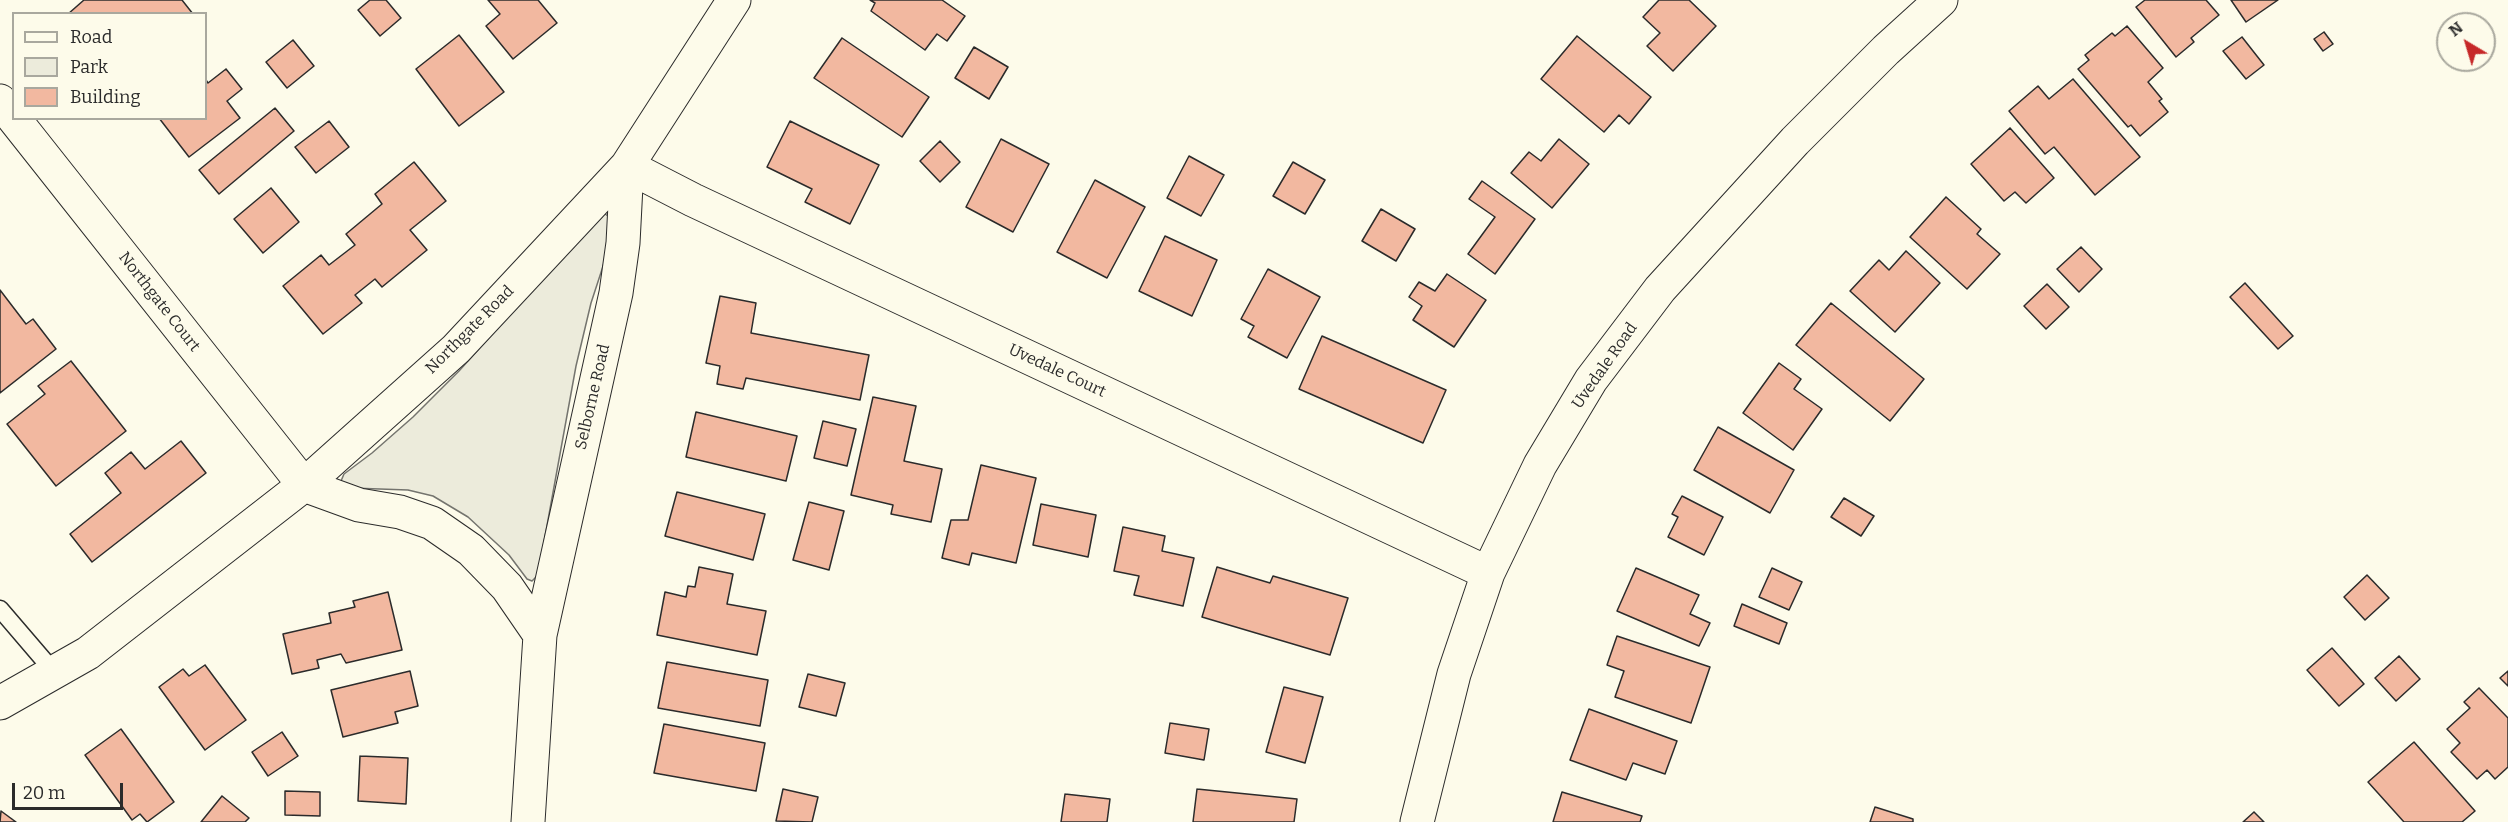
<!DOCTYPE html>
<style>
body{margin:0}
#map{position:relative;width:2508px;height:822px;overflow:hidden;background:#fdfbea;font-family:Bitter,serif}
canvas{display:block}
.legend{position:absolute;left:12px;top:12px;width:195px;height:108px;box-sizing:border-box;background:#fdfbea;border:2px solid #a9a89e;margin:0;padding:8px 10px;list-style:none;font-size:18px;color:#2b2b2b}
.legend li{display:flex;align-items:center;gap:12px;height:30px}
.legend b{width:30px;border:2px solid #a9a89e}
.north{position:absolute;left:2436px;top:12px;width:60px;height:60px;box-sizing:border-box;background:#fdfbea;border:2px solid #a9a89e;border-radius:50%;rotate:322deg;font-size:16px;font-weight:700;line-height:24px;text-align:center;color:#2b2b2b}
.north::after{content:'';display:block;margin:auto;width:21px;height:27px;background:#c62828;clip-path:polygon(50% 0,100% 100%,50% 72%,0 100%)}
.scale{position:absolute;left:12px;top:783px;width:111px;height:27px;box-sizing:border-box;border:3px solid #2b2b2b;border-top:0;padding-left:8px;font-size:18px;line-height:21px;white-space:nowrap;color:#2b2b2b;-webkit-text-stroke:4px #fdfbea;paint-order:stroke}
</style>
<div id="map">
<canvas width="2508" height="822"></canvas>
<ul class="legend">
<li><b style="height:8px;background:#fdfbea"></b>Road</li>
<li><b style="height:16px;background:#ecebdb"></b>Park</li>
<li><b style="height:16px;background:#f2b8a0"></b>Building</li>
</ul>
<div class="north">N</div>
<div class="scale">20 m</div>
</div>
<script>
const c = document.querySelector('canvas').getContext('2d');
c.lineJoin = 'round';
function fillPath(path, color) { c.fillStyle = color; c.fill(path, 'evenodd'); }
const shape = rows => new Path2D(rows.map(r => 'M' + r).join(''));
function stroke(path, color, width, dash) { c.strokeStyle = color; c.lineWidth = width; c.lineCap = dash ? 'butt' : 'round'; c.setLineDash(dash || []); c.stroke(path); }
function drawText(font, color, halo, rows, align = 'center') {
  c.font = font + ' Bitter,serif'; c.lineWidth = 4.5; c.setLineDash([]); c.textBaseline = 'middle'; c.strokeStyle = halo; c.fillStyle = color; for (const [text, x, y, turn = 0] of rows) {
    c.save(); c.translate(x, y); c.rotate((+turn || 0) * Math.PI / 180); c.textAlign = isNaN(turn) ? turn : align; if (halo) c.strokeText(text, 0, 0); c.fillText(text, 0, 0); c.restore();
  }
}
const green = shape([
 [602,212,611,218,608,251,591,303,576,366,538,575,532,581,527,579,509,555,468,517,433,496,408,490,351,488,341,481,344,474,372,453,413,417,459,371,602,212]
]);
fillPath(green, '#ecebdb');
stroke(green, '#74746e', 1.5);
const building = shape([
 [84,0,182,0,193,14,68,14,84,0],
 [370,0,386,0,401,18,380,36,358,10,370,0],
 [488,0,538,0,557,23,513,59,486,26,500,14,488,0],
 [870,0,942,0,965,16,947,41,937,34,925,50,871,11,875,3,870,0],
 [1659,0,1689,0,1716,26,1673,71,1647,46,1660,33,1643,17,1659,0],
 [2145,0,2206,0,2219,15,2191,38,2194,42,2176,57,2136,7,2145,0],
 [2231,0,2278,0,2246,22,2231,0],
 [2127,26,2163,68,2148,82,2162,99,2159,101,2168,112,2140,136,2131,125,2128,127,2078,69,2089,60,2085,55,2112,33,2115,36,2127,26],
 [2324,32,2333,44,2323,51,2314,39,2324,32],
 [459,35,504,92,459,126,416,69,459,35],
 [1577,36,1651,97,1629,124,1619,115,1604,132,1541,79,1577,36],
 [2242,37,2264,65,2246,79,2223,51,2242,37],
 [842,38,929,97,902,137,814,78,842,38],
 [293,40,314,66,287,88,266,62,293,40],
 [974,47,1008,67,989,99,955,78,974,47],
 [226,69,242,89,227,101,240,118,189,157,159,118,206,118,206,80,208,83,226,69],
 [2073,79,2140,157,2095,195,2054,147,2045,154,2009,111,2038,86,2049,99,2073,79],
 [275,108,294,131,219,194,199,170,275,108],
 [329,121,349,147,316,173,295,147,329,121],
 [790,121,879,165,850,224,805,202,812,189,767,167,790,121],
 [2010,128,2054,178,2026,203,2015,192,2004,201,1971,164,2010,128],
 [1001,139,1049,164,1013,232,966,207,1001,139],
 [1559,139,1589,164,1552,208,1511,173,1529,152,1541,161,1559,139],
 [940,141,960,162,940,182,920,161,940,141],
 [1189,156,1224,175,1201,216,1167,198,1189,156],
 [414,162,446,201,410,230,427,250,382,287,375,279,355,295,362,303,323,334,283,286,321,255,329,265,355,245,346,234,382,204,375,194,414,162],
 [1293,162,1325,180,1305,214,1273,196,1293,162],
 [1095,180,1145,207,1107,278,1057,252,1095,180],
 [1482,181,1535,219,1495,274,1468,254,1495,217,1469,199,1482,181],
 [271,188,299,222,263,253,234,219,271,188],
 [1946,197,1981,229,1977,234,2000,254,1967,289,1910,237,1946,197],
 [1381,209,1415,229,1396,261,1362,241,1381,209],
 [1165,236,1217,260,1192,316,1139,291,1165,236],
 [2081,247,2102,269,2079,292,2057,269,2081,247],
 [1906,251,1940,283,1895,332,1850,291,1879,260,1889,270,1906,251],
 [1268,269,1320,297,1287,358,1248,337,1254,326,1241,319,1268,269],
 [1447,274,1486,300,1454,347,1413,320,1422,306,1409,297,1419,282,1435,291,1447,274],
 [2245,283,2293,336,2278,349,2230,297,2245,283],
 [2047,284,2069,307,2046,329,2024,306,2047,284],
 [0,290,26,324,33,319,56,349,0,393,0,290],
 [720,296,756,303,751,333,869,355,860,400,746,378,743,389,717,384,720,366,706,363,720,296],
 [1831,303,1924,379,1890,421,1796,345,1831,303],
 [1322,336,1446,390,1423,443,1299,389,1322,336],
 [71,361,126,431,56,486,7,424,45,394,38,386,71,361],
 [1779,363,1801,379,1794,389,1822,409,1793,450,1743,413,1779,363],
 [873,397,916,406,904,461,942,469,931,522,891,514,893,505,851,495,873,397],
 [696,412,797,436,786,481,686,457,696,412],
 [823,421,856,429,847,466,814,458,823,421],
 [1718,427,1794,470,1770,513,1694,470,1718,427],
 [181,441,206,473,92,562,70,534,121,493,105,473,131,452,145,469,181,441],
 [981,465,1036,478,1016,563,972,553,969,565,942,558,951,520,968,520,981,465],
 [677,492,765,514,753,560,665,536,677,492],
 [1682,496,1723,517,1704,555,1668,537,1678,517,1672,514,1682,496],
 [1844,498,1874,516,1861,536,1831,517,1844,498],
 [809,502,844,511,829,570,793,560,809,502],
 [1041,504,1096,515,1088,557,1033,545,1041,504],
 [1123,527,1165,536,1162,551,1194,558,1183,606,1134,595,1139,576,1114,571,1123,527],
 [699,567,733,574,727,604,766,611,757,655,657,635,665,592,686,597,688,586,695,587,699,567],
 [1217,567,1270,583,1273,576,1348,598,1330,655,1202,617,1217,567],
 [1636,568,1699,595,1690,614,1710,623,1699,646,1617,611,1636,568],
 [1772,568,1802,582,1789,610,1759,597,1772,568],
 [2367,575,2389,598,2365,620,2344,597,2367,575],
 [388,592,402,650,346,663,341,654,317,660,319,668,292,674,283,634,331,623,329,613,355,607,353,601,388,592],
 [1742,604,1787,623,1779,644,1734,626,1742,604],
 [1617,636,1710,667,1691,723,1615,697,1624,671,1607,665,1617,636],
 [2332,648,2364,684,2339,706,2307,670,2332,648],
 [2399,656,2420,679,2396,701,2375,678,2399,656],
 [667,662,768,680,760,726,658,708,667,662],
 [205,665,246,720,205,750,159,687,183,669,189,676,205,665],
 [410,671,418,706,395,712,398,723,343,737,331,690,410,671],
 [2508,671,2508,686,2500,678,2508,671],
 [808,674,845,683,836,716,799,707,808,674],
 [1284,687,1323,697,1305,763,1266,752,1284,687],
 [2479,688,2508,718,2508,767,2495,779,2487,770,2477,779,2451,752,2460,743,2447,729,2470,708,2464,702,2479,688],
 [1589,709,1677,741,1665,774,1633,763,1626,780,1570,760,1589,709],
 [1170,723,1209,729,1204,760,1165,753,1170,723],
 [664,724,765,743,756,791,654,773,664,724],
 [121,729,174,802,147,822,140,814,132,820,85,755,121,729],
 [282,732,298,756,268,776,252,752,282,732],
 [2414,742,2475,811,2462,822,2404,822,2368,782,2414,742],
 [360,756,408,758,406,804,358,801,360,756],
 [783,789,818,797,812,822,776,821,783,789],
 [1197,789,1297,799,1294,822,1193,822,1197,789],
 [285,791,320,792,320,816,285,815,285,791],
 [1562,792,1642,816,1640,822,1553,822,1562,792],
 [1065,794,1110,799,1107,822,1061,822,1065,794],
 [222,796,249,818,245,822,201,822,222,796],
 [1875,807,1913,819,1913,822,1870,822,1875,807],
 [1,811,16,822,0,822,1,811],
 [2254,812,2264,822,2243,822,2254,812]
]);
fillPath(building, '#f2b8a0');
stroke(building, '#2b2b2b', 1.5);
const service = shape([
 [0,609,54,672]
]);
const minor = shape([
 [0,101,304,485,359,505,400,512,432,523,471,550,507,587,540,635],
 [627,166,693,200,1488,573],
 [0,703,88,653,304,485,456,349,627,166],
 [528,822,540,635,616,293,623,243,627,166,734,0],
 [1417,822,1454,674,1488,573,1540,465,1591,380,1660,289,1795,141,1886,50,1941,0]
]);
stroke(service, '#2b2b2b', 19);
stroke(minor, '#2b2b2b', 35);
stroke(service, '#fdfbea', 16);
stroke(minor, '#fdfbea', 33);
drawText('16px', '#2b2b2b', '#fdfbea', [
 ["Northgate Court",159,302,52],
 ["Northgate Road",470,330,-45],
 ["Uvedale Road",1605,366,-55],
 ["Uvedale Court",1057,371,25],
 ["Selborne Road",593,397,-77]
]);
</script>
